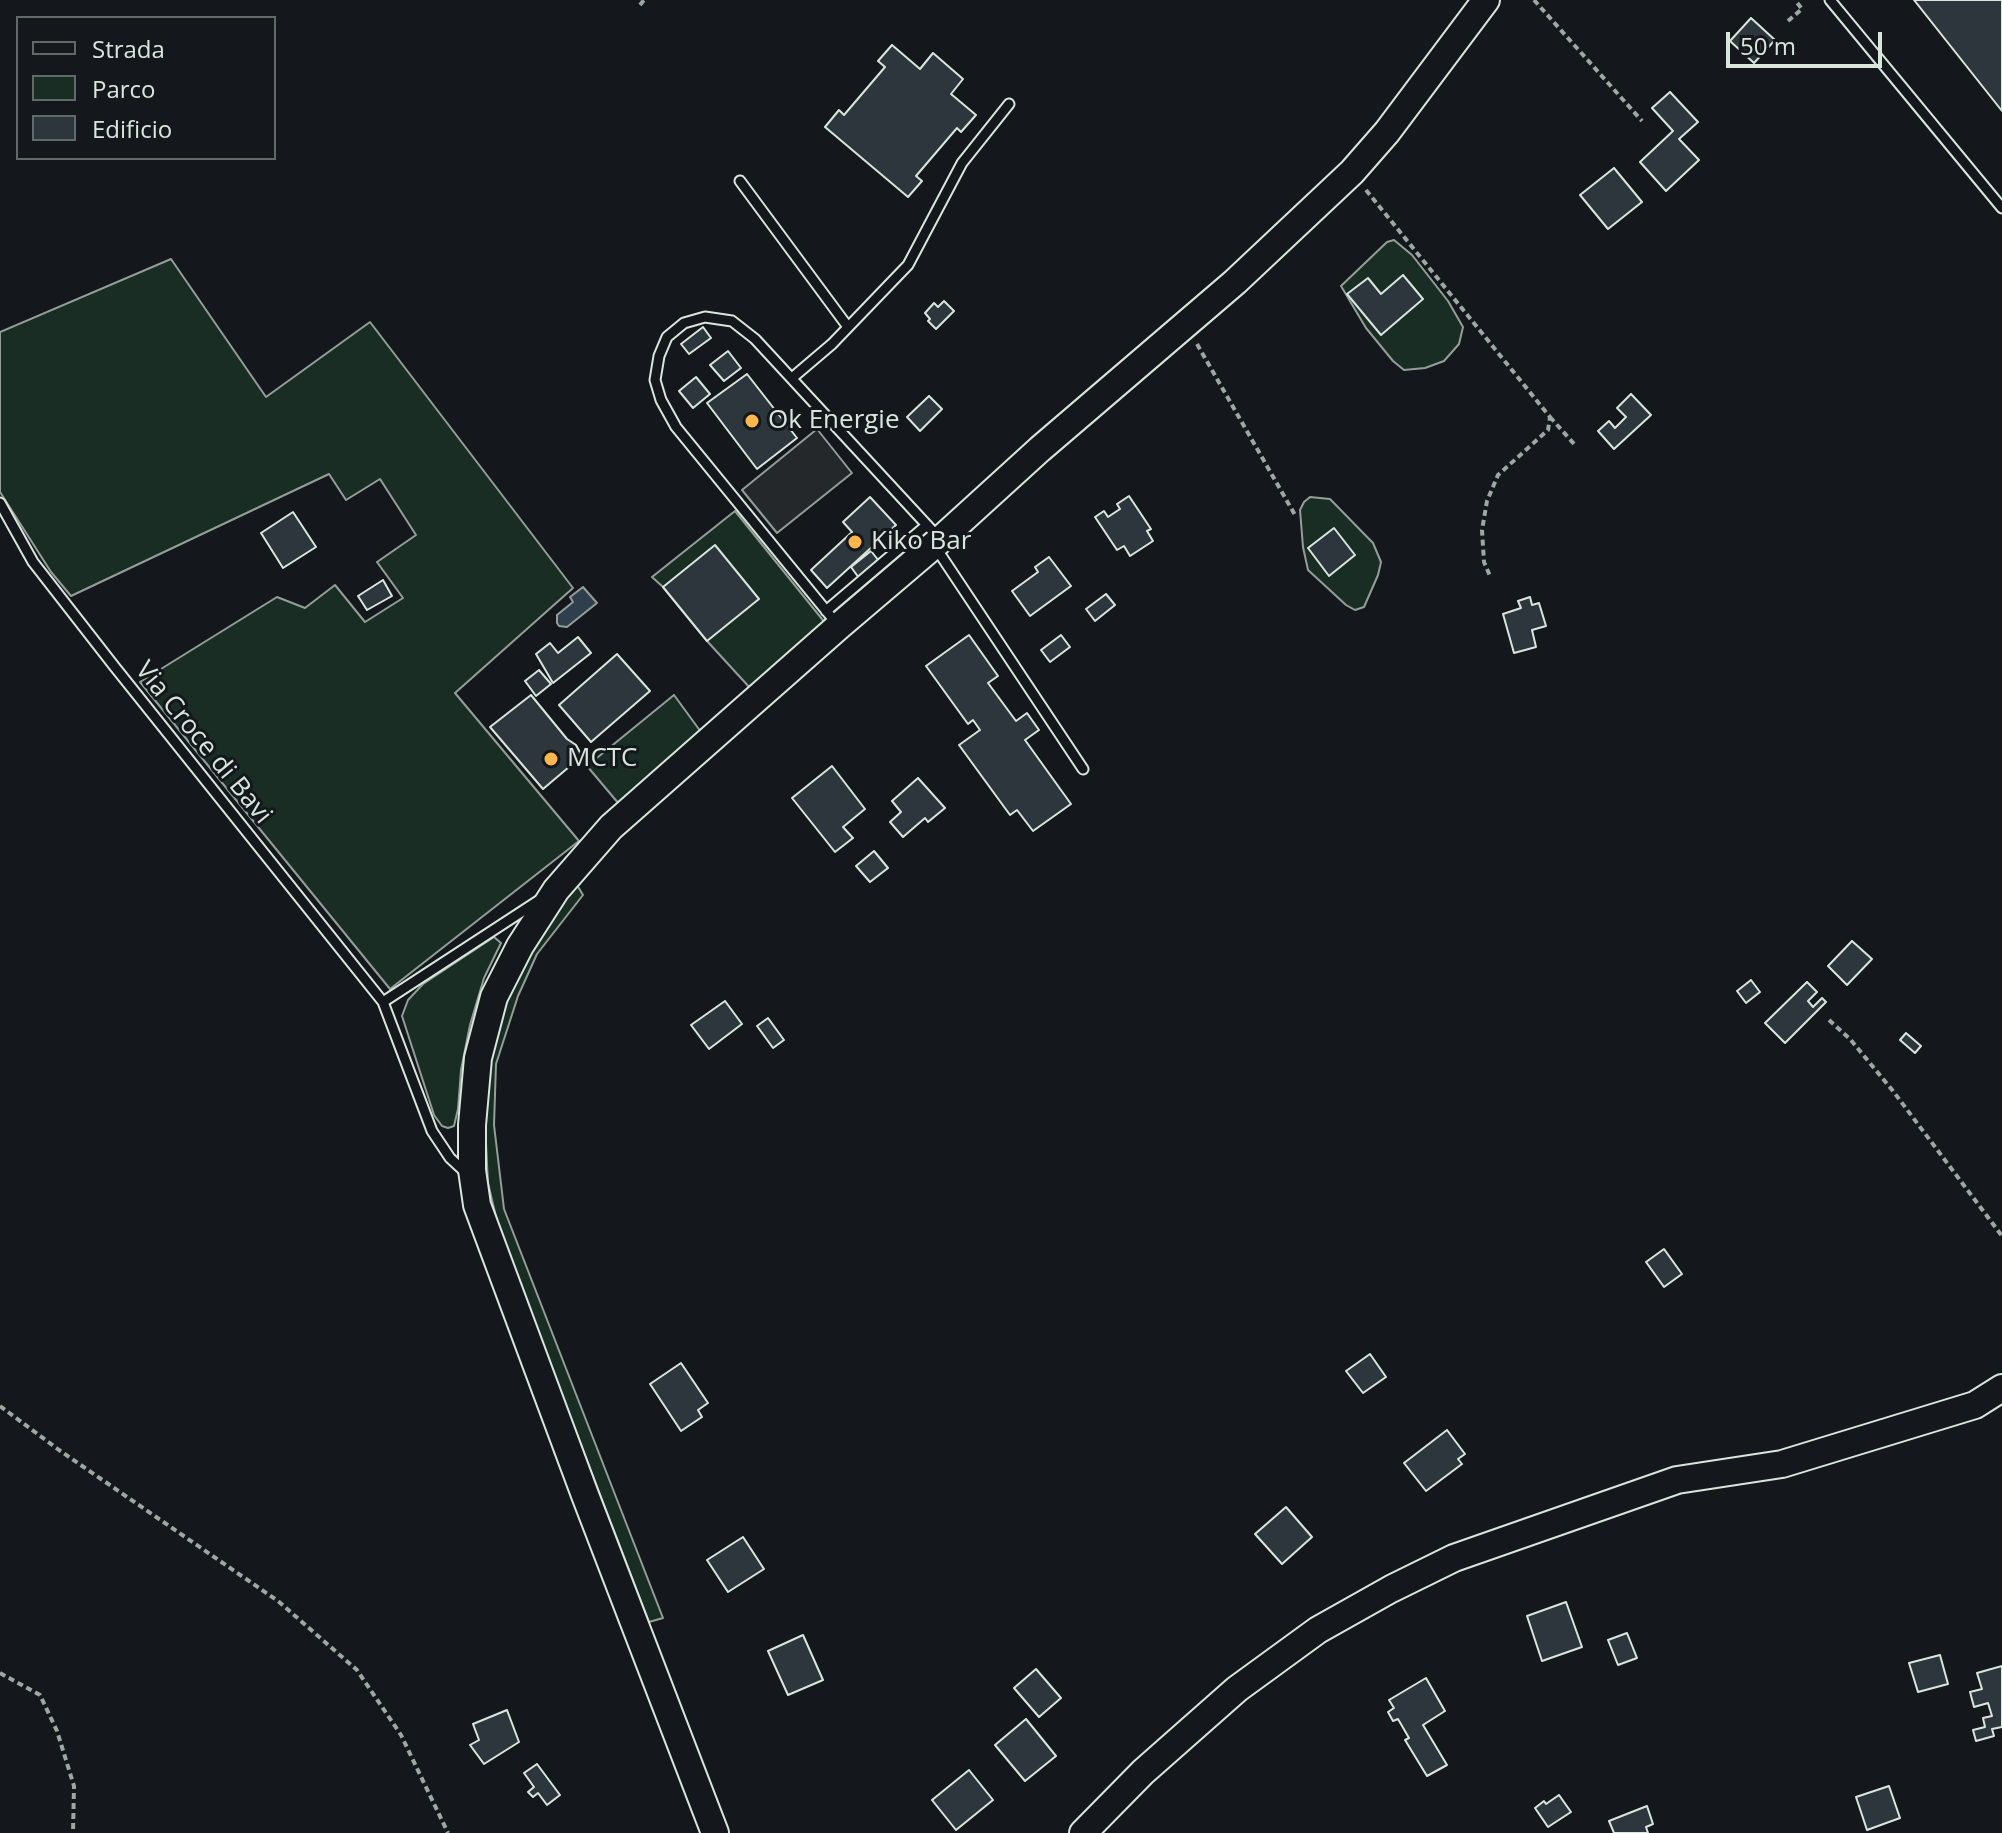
<!DOCTYPE html>
<style>
body{margin:0}
#map{position:relative;width:2002px;height:1833px;overflow:hidden;background:#14181c;font-family:"Open Sans",sans-serif}
canvas{display:block}
.legend{position:absolute;left:16px;top:16px;width:260px;height:144px;box-sizing:border-box;background:#14181c;border:2px solid #626a69;margin:0;padding:10px 14px;list-style:none;font-size:24px;color:#d8e6dc}
.legend li{display:flex;align-items:center;gap:16px;height:40px}
.legend b{width:40px;border:2px solid #626a69}
.scale{position:absolute;left:1726px;top:32px;width:156px;height:36px;box-sizing:border-box;border:4px solid #d8e6dc;border-top:0;padding-left:10px;font-size:24px;line-height:28px;white-space:nowrap;color:#d8e6dc;-webkit-text-stroke:6px #14181c;paint-order:stroke}
</style>
<div id="map">
<canvas width="2002" height="1833"></canvas>
<ul class="legend">
<li><b style="height:10px;background:#14181c"></b>Strada</li>
<li><b style="height:22px;background:#1a2d24"></b>Parco</li>
<li><b style="height:22px;background:#2c363c"></b>Edificio</li>
</ul>
<div class="scale">50 m</div>
</div>
<script>
const c = document.querySelector('canvas').getContext('2d');
c.lineJoin = 'round';
function fillPath(path, color) { c.fillStyle = color; c.fill(path, 'evenodd'); }
const shape = rows => new Path2D(rows.map(r => 'M' + r).join(''));
function stroke(path, color, width, dash) { c.strokeStyle = color; c.lineWidth = width; c.lineCap = dash ? 'butt' : 'round'; c.setLineDash(dash || []); c.stroke(path); }
function drawText(font, color, halo, rows, align = 'center') {
  c.font = font + ' "Open Sans",sans-serif'; c.lineWidth = 6; c.setLineDash([]); c.textBaseline = 'middle'; c.strokeStyle = halo; c.fillStyle = color; for (const [text, x, y, turn = 0] of rows) {
    c.save(); c.translate(x, y); c.rotate((+turn || 0) * Math.PI / 180); c.textAlign = isNaN(turn) ? turn : align; if (halo) c.strokeText(text, 0, 0); c.fillText(text, 0, 0); c.restore();
  }
}
const green = shape([
 [1394,240,1412,255,1448,301,1463,327,1459,344,1444,361,1425,368,1404,370,1393,361,1366,328,1341,286,1387,242,1394,240],
 [171,259,266,397,370,322,573,588,455,693,579,841,390,989,140,682,277,597,305,608,335,585,365,622,403,598,377,562,416,535,380,479,346,500,329,474,71,596,51,572,0,492,0,332,171,259],
 [1310,497,1330,499,1373,543,1381,562,1378,575,1364,607,1355,610,1346,605,1308,570,1303,547,1300,510,1304,502,1310,497],
 [735,511,826,624,751,689,707,641,663,587,652,577,735,511],
 [674,695,701,732,619,804,587,766,674,695],
 [577,885,583,895,537,954,518,996,496,1064,494,1125,504,1209,663,1618,649,1622,500,1234,488,1183,484,1104,494,1044,509,992,537,936,577,885],
 [494,937,501,943,484,978,470,1025,461,1070,458,1109,454,1126,448,1128,442,1126,434,1115,402,1016,408,1000,423,984,494,937]
]);
fillPath(green, '#1a2d24');
stroke(green, '#939e99', 2);
const parking = shape([
 [817,429,852,473,777,533,742,490,817,429]
]);
fillPath(parking, '#24282b');
stroke(parking, '#939e99', 2);
const water = shape([
 [583,587,597,603,567,627,559,626,557,623,557,615,573,602,570,597,583,587]
]);
fillPath(water, '#2f3f4d');
stroke(water, '#939e99', 2);
const building = shape([
 [1914,0,2002,0,2002,111,1914,0],
 [1751,18,1775,40,1754,63,1730,41,1751,18],
 [892,45,920,69,933,53,963,79,951,94,976,115,961,132,957,128,916,176,922,181,908,197,825,127,839,110,844,115,885,67,878,61,892,45],
 [1670,92,1698,122,1679,139,1699,160,1666,191,1640,162,1673,131,1652,108,1670,92],
 [1614,168,1642,202,1608,229,1580,195,1614,168],
 [1403,275,1423,299,1381,335,1347,294,1368,278,1381,294,1403,275],
 [944,301,954,311,936,329,928,321,930,319,925,313,934,303,938,307,944,301],
 [703,327,711,338,689,354,681,344,703,327],
 [728,351,741,368,724,381,710,365,728,351],
 [747,374,797,438,757,469,707,403,747,374],
 [696,377,710,394,693,408,679,391,696,377],
 [1631,394,1651,415,1614,449,1598,431,1609,421,1615,428,1626,417,1617,408,1631,394],
 [929,396,942,409,920,431,907,417,929,396],
 [1129,496,1151,529,1147,531,1153,541,1130,556,1124,546,1117,550,1095,517,1104,511,1108,517,1120,509,1117,504,1129,496],
 [870,497,896,525,827,588,811,570,852,532,843,522,870,497],
 [293,512,316,547,283,568,261,533,293,512],
 [1334,528,1355,555,1329,576,1308,548,1334,528],
 [715,545,759,599,707,641,663,587,715,545],
 [871,551,879,561,859,578,851,567,871,551],
 [1049,557,1071,586,1030,616,1012,591,1038,572,1035,567,1049,557],
 [383,580,392,596,367,610,358,596,383,580],
 [1106,594,1115,605,1095,621,1086,609,1106,594],
 [1530,597,1532,605,1539,603,1546,626,1532,630,1536,647,1514,653,1503,614,1521,608,1518,601,1530,597],
 [969,635,998,676,988,683,1016,721,1027,713,1039,730,1025,740,1071,804,1033,831,1017,810,1010,815,959,745,980,730,973,720,968,724,926,666,969,635],
 [1061,635,1070,647,1050,662,1041,650,1061,635],
 [578,637,591,653,553,683,536,654,550,643,558,653,578,637],
 [617,654,650,691,591,742,559,705,617,654],
 [539,670,551,684,536,696,525,681,539,670],
 [531,695,567,739,576,745,582,756,543,789,490,727,531,695],
 [832,766,865,809,843,827,853,838,835,852,792,798,832,766],
 [918,778,945,808,928,822,925,818,903,837,890,822,901,812,892,801,918,778],
 [874,851,888,868,870,882,856,866,874,851],
 [1852,941,1872,959,1847,985,1828,966,1852,941],
 [1751,980,1760,992,1746,1003,1737,991,1751,980],
 [1807,982,1817,992,1808,1001,1813,1007,1822,998,1826,1002,1785,1043,1765,1023,1807,982],
 [725,1001,742,1024,709,1049,691,1025,725,1001],
 [768,1018,784,1040,773,1048,757,1026,768,1018],
 [1906,1033,1921,1046,1915,1053,1900,1040,1906,1033],
 [1664,1249,1682,1274,1664,1287,1646,1262,1664,1249],
 [1370,1354,1386,1377,1363,1393,1346,1371,1370,1354],
 [681,1363,708,1403,698,1410,702,1417,681,1431,650,1384,681,1363],
 [1447,1430,1465,1454,1458,1459,1462,1464,1426,1491,1404,1463,1447,1430],
 [1286,1507,1312,1537,1282,1564,1255,1534,1286,1507],
 [743,1537,764,1569,728,1592,707,1560,743,1537],
 [1566,1602,1582,1647,1542,1661,1527,1616,1566,1602],
 [1627,1633,1637,1658,1618,1665,1608,1640,1627,1633],
 [803,1635,823,1680,788,1695,768,1651,803,1635],
 [1940,1655,1948,1684,1918,1692,1909,1663,1940,1655],
 [2002,1666,2002,1727,1992,1729,1994,1736,1976,1741,1973,1730,1985,1727,1983,1718,1992,1716,1988,1703,1974,1707,1970,1692,1982,1689,1977,1673,2002,1666],
 [1036,1669,1061,1698,1039,1717,1014,1688,1036,1669],
 [1426,1678,1445,1711,1423,1725,1447,1765,1427,1776,1405,1740,1409,1738,1398,1719,1393,1721,1388,1712,1394,1708,1389,1700,1426,1678],
 [507,1710,519,1742,484,1764,470,1745,479,1740,473,1724,507,1710],
 [1026,1719,1056,1756,1025,1781,995,1745,1026,1719],
 [537,1764,560,1795,547,1805,538,1793,533,1797,528,1792,534,1787,524,1773,537,1764],
 [969,1770,993,1800,956,1830,932,1800,969,1770],
 [1889,1786,1900,1818,1867,1830,1856,1797,1889,1786],
 [1559,1795,1571,1812,1548,1827,1535,1808,1544,1801,1546,1804,1559,1795],
 [1647,1806,1653,1824,1646,1827,1648,1833,1614,1833,1609,1821,1647,1806]
]);
fillPath(building, '#2c363c');
stroke(building, '#d8e6dc', 2);
const service = shape([
 [1830,0,2002,208],
 [740,181,848,327],
 [792,378,832,344,908,265,962,163,1009,104],
 [0,503,33,562,114,666,383,1002,432,1131,450,1158,463,1170,470,1170],
 [936,548,1083,769],
 [826,611,927,525],
 [837,624,676,427,661,400,655,380,659,356,667,337,684,323,705,317,732,321,755,339,938,537],
 [383,1002,538,901]
]);
const secondary = shape([
 [715,1833,585,1495,477,1205,472,1170,472,1125,478,1058,494,997,520,946,556,890,611,827,839,626,940,540,1040,449,1235,282,1352,172,1387,132,1486,0],
 [1083,1833,1143,1772,1237,1689,1318,1630,1391,1589,1454,1558,1677,1480,1782,1464,1975,1405,2002,1388]
]);
stroke(service, '#d8e6dc', 13);
stroke(secondary, '#d8e6dc', 30);
stroke(shape([
 [1534,0,1642,121],
 [640,5,644,0],
 [1788,21,1802,9,1795,0],
 [1366,190,1550,417,1548,430,1498,475,1487,501,1482,530,1484,562,1490,576],
 [1197,344,1295,515],
 [1550,417,1575,445],
 [1829,1020,1850,1039,1893,1091,2002,1236],
 [0,1406,59,1450,278,1601,357,1670,401,1735,448,1833],
 [0,1673,40,1695,57,1731,74,1786,73,1833]
]), '#9da8a2', 4, [6, 4]);
stroke(service, '#14181c', 9);
stroke(secondary, '#14181c', 26);
for (const [x, y, r, color] of [
 [752,421,8,"#ffb74d"],
 [855,542,8,"#ffb74d"],
 [551,759,8,"#ffb74d"]
]) { const dot = new Path2D(); dot.arc(x, y, r, 0, 2 * Math.PI); c.fillStyle = color; c.fill(dot); stroke(dot, '#14181c', 3); }
drawText('26px', '#d8e6dc', '#14181c', [
 ["Ok Energie",768,421],
 ["Kiko Bar",871,542],
 ["MCTC",567,759]
], 'left');
drawText('26px', '#d8e6dc', '#14181c', [
 ["Via Croce di Bavi",203,743,51]
]);
</script>
